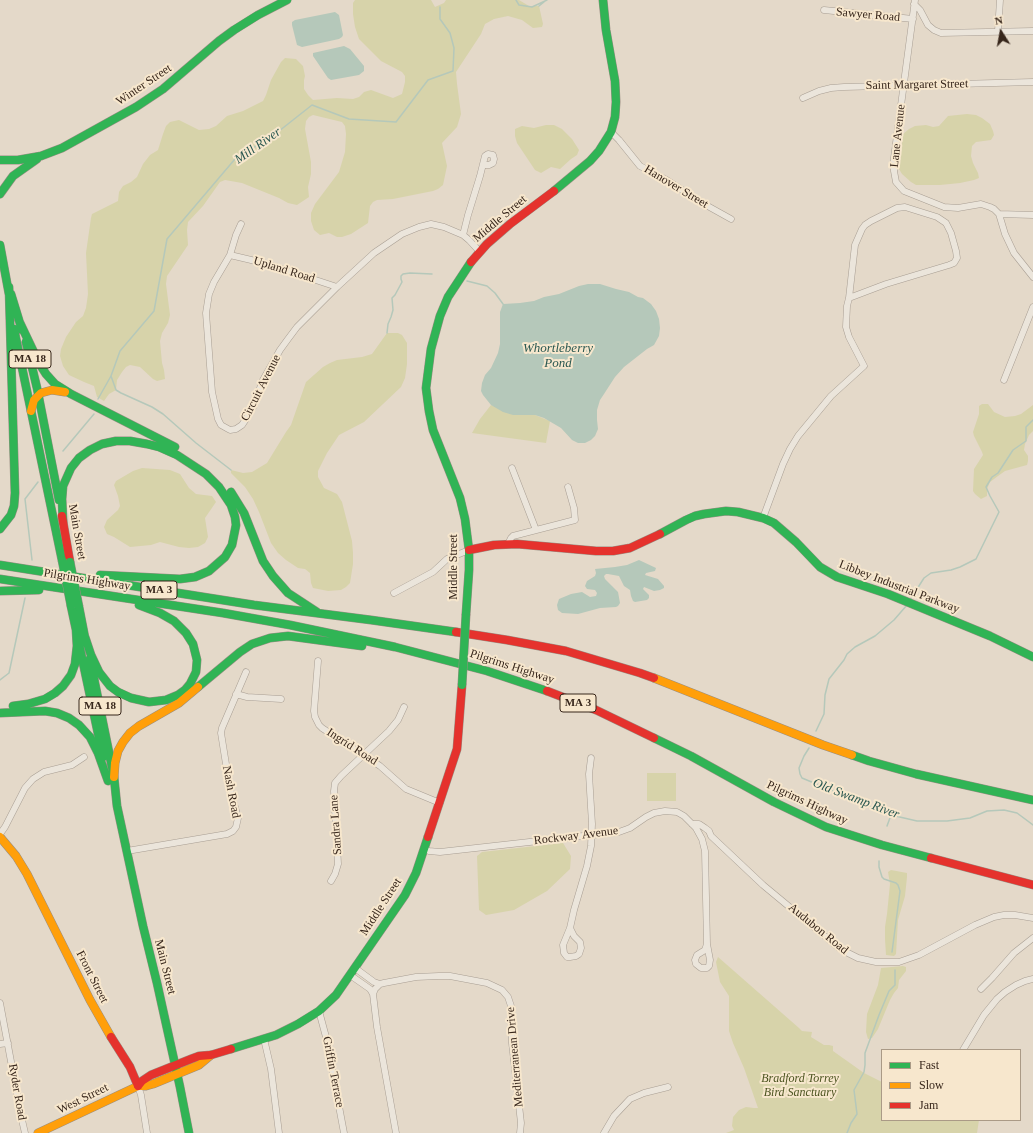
<!DOCTYPE html>
<style>
body{margin:0}
#map{position:relative;width:1033px;height:1133px;overflow:hidden;background:#e4d9c9;font-family:Georgia,serif}
canvas{display:block}
.legend{position:absolute;left:881px;top:1049px;width:140px;height:72px;box-sizing:border-box;background:#f7e7cd;border:1px solid #aa9a86;margin:0;padding:5px 7px;list-style:none;font-size:12px;color:#37261b}
.legend li{display:flex;align-items:center;gap:8px;height:20px}
.legend b{width:20px;border:1px solid #aa9a86}
.north{position:absolute;left:981px;top:12px;width:40px;height:40px;-webkit-text-stroke:3px #f7e7cd;paint-order:stroke;rotate:349deg;font-size:11px;font-weight:700;line-height:16px;text-align:center;color:#37261b}
.north::after{content:'';display:block;margin:auto;width:14px;height:18px;background:#37261b;clip-path:polygon(50% 0,100% 100%,50% 72%,0 100%)}
</style>
<div id="map">
<canvas width="1033" height="1133"></canvas>
<ul class="legend">
<li><b style="height:5px;background:#30b455"></b>Fast</li>
<li><b style="height:5px;background:#ff9f0a"></b>Slow</li>
<li><b style="height:5px;background:#e5322d"></b>Jam</li>
</ul>
<div class="north">N</div>
</div>
<script>
const c = document.querySelector('canvas').getContext('2d');
c.lineJoin = 'round';
function fillPath(path, color) { c.fillStyle = color; c.fill(path, 'evenodd'); }
const shape = rows => new Path2D(rows.map(r => 'M' + r).join(''));
function stroke(path, color, width, dash) { c.strokeStyle = color; c.lineWidth = width; c.lineCap = dash ? 'butt' : 'round'; c.setLineDash(dash || []); c.stroke(path); }
function drawText(font, color, halo, rows, align = 'center') {
  c.font = font + ' Georgia,serif'; c.lineWidth = 4; c.setLineDash([]); c.textBaseline = 'middle'; c.strokeStyle = halo; c.fillStyle = color; for (const [text, x, y, turn = 0] of rows) {
    c.save(); c.translate(x, y); c.rotate((+turn || 0) * Math.PI / 180); c.textAlign = isNaN(turn) ? turn : align; if (halo) c.strokeText(text, 0, 0); c.fillText(text, 0, 0); c.restore();
  }
}
fillPath(shape([
 [355,0,431,0,435,7,444,3,446,0,519,0,529,6,539,6,543,24,542,27,533,28,522,20,508,16,494,19,485,24,481,34,456,72,457,84,461,114,457,127,442,143,447,166,443,185,438,189,433,191,393,199,377,200,373,202,370,206,368,223,351,234,342,237,337,237,329,233,320,235,314,230,311,221,311,213,315,204,339,172,345,152,346,134,345,126,342,122,313,115,309,117,306,121,305,129,311,162,311,174,308,187,309,197,297,205,288,203,279,198,242,183,225,180,220,182,203,206,188,222,187,230,188,245,167,276,166,284,170,315,168,323,162,333,160,341,162,363,164,370,165,379,157,381,153,379,140,367,130,365,126,367,122,372,117,380,116,390,109,394,104,401,97,397,94,386,84,382,69,375,63,366,60,356,61,349,66,337,76,322,83,316,86,308,88,294,86,253,91,218,92,214,118,201,119,192,123,186,131,182,137,177,143,164,150,155,158,150,163,134,166,126,170,122,179,120,199,130,209,129,216,126,227,116,243,111,263,101,266,95,271,80,281,62,285,58,296,59,303,66,305,76,304,80,304,89,308,95,313,100,337,98,353,99,359,97,364,92,371,90,393,98,402,94,405,82,405,76,402,72,381,61,359,39,355,27,353,14,353,3],
 [967,114,976,115,982,118,990,124,993,131,994,135,991,140,976,142,972,146,971,156,973,163,978,173,979,178,974,180,960,183,940,185,916,185,911,182,902,174,899,169,903,134,909,129,915,126,926,125,933,127,939,126,948,116],
 [546,125,554,125,562,129,572,139,579,150,577,155,571,159,560,169,551,167,541,173,535,170,517,143,515,136,515,129,522,126,534,128],
 [387,333,398,333,402,335,407,343,407,364,405,378,401,387,364,422,339,435,327,453,318,471,318,477,324,488,337,494,342,502,352,541,353,553,353,564,350,583,346,587,341,590,328,591,313,588,311,583,310,573,305,569,298,568,286,560,278,553,271,543,259,512,253,499,245,487,231,473,231,470,243,473,252,472,267,463,286,432,291,425,306,382,323,367,330,363,337,360,362,357,372,354],
 [982,404,988,404,994,412,1005,417,1015,416,1021,414,1033,405,1033,431,1029,435,1025,444,1024,450,1028,456,1028,461,1027,465,1005,471,998,476,990,482,987,489,987,496,981,499,975,494,973,491,974,469,983,455,982,452,974,436,973,432,979,414,979,406],
 [491,405,525,415,535,415,550,421,546,443,472,433,480,419],
 [142,468,170,470,180,474,189,488,196,494,212,496,216,502,205,518,208,537,205,543,198,547,189,548,179,547,160,542,151,545,130,547,114,537,107,534,104,527,107,520,118,510,120,506,118,496,114,485,116,481,133,471],
 [647,773,676,773,676,801,647,801],
 [563,843,571,856,570,869,547,891,514,910,486,915,479,910,477,856,482,852],
 [891,870,907,873,907,877,905,896,898,920,896,954,894,956,886,955,885,939,885,927,887,914,890,884,888,872],
 [718,957,799,1028,802,1031,812,1032,811,1037,824,1045,829,1045,833,1046,833,1051,864,1073,882,1082,882,1120,979,1120,977,1133,726,1133,734,1130,732,1126,733,1117,739,1110,746,1107,754,1108,758,1108,744,1068,733,1043,729,1031,729,996,720,982,716,962],
 [903,966,906,967,906,971,899,980,898,988,894,993,890,1000,878,1029,872,1038,868,1039,866,1032,867,1014,878,985,881,968]
]), '#d7d3aa');
fillPath(shape([
 [335,12,339,15,343,35,342,37,339,39,302,47,297,45,292,25,292,22,295,20],
 [344,46,350,49,364,66,364,71,359,75,331,80,328,78,313,56,313,53],
 [588,284,600,284,616,289,629,292,638,297,643,298,651,304,656,311,659,319,660,328,659,336,654,345,647,349,624,367,615,377,604,394,600,400,597,410,597,420,598,429,595,436,591,440,585,443,578,443,572,440,561,428,544,418,535,415,513,415,503,412,491,405,483,395,481,391,482,383,485,375,491,368,498,353,500,344,500,312,503,304,520,303,534,301,544,297,559,294,579,286],
 [639,560,656,568,655,571,646,573,645,575,658,579,664,586,664,588,660,590,654,591,644,587,643,589,649,595,649,598,647,600,635,602,633,601,631,596,630,590,624,586,619,576,608,574,606,574,604,576,605,579,618,592,620,603,618,606,616,607,600,608,578,614,562,613,558,610,557,605,559,599,571,594,582,592,590,597,596,596,597,593,595,590,587,589,585,586,587,581,595,576,596,573,595,569,615,567,627,565]
]), '#b5c8ba');
stroke(shape([
 [516,0,519,5,532,7,547,0],
 [539,6,544,2],
 [467,281,487,286,495,293,503,304],
 [387,333,388,324,391,317,393,310,392,298,395,295,402,282,401,279,401,276,403,274,410,273,432,274],
 [111,376,116,390,121,393,152,407,163,414,196,443,231,470],
 [98,399,111,376,120,351,154,311,167,239,235,159,274,135,312,105,349,119,396,122,428,80,453,71,454,48,450,33,440,19,440,7],
 [63,451,94,414],
 [32,560,25,499,38,482],
 [910,600,924,578,931,573,951,570,960,567,976,559,999,512,990,496,986,487,992,477,998,473,1013,450,1026,441,1026,427,1033,420],
 [0,680,9,673,25,598],
 [816,731,824,714,825,695,829,679,844,660,847,654,855,647,875,636,894,620,907,605],
 [809,748,804,756,799,768,800,774,802,778,891,815,917,821,947,821,970,818,987,811,1004,810,1017,813,1033,825],
 [887,826,891,815],
 [879,861,879,867,882,877,884,879,896,883,898,885,900,891,892,952],
 [847,1133,851,1123,857,1114,854,1090,864,1072,865,1065,865,1053,879,1015,889,991,895,985,895,970]
]), '#b5c8ba', 1.5);
const street = shape([
 [915,0,894,158,894,171,896,182,904,191,944,207,958,208,981,204,990,207,994,209,999,214,1005,234,1014,253,1033,277],
 [914,4,920,10,928,25,934,30,941,33,1033,31],
 [824,10,913,19],
 [998,31,1000,0],
 [803,98,819,91,831,88,844,87,1033,82],
 [611,132,619,140,640,166,665,179,704,204,731,219],
 [999,214,1033,215],
 [241,224,236,235,230,255,214,282,209,294,206,313,212,392,218,419,221,425,230,430,236,429,242,425,246,419,253,407,263,380,280,350,288,339,297,327,337,287,374,253,402,234,419,227,431,224,444,227,463,235,469,240,480,252],
 [463,235,468,215,480,176,485,156,488,154,493,155,494,159,493,163,489,165,483,165],
 [230,255,264,263,337,287],
 [1004,380,1033,307],
 [512,468,536,530],
 [763,518,783,464,790,449,798,436,831,396,864,366,849,337,846,327,847,306,849,298,855,245,862,229,865,225,871,221,897,208,905,207,937,217,946,223,951,233,956,251,957,258,954,263,949,265,886,284,849,298],
 [508,544,511,538,513,536,575,520,574,508,568,487],
 [394,593,433,572,447,559,469,550],
 [318,661,314,711,315,717,319,725,322,728,380,766,406,789,440,803],
 [236,694,247,697,281,699],
 [692,824,699,824,705,828,709,831,711,836,763,885,839,948,846,952,858,958,876,962,899,962,919,955,975,925,994,917,1004,915,1015,915,1033,918],
 [0,834,5,827,25,788,33,779,44,772,72,765,84,757],
 [424,849,429,851,440,852,619,832,630,828,646,817,654,813,665,811,677,812,684,816,696,828,702,839,705,851,707,944,705,950,697,955,695,960,696,964,701,968,707,968,709,966,710,960,707,944],
 [127,851,227,834,233,831,236,827,238,818,230,789,221,733,222,728,246,672],
 [331,881,335,874,338,864,334,791,335,783,341,776,389,731,398,720,404,707],
 [570,928,574,936,580,942,581,948,579,954,576,956,570,957,567,957,564,953,563,945,570,928,574,910,587,866,591,846,592,824,589,774,591,758],
 [355,968,374,982,380,984],
 [350,975,370,989,373,994],
 [981,989,992,978,1014,953,1033,938],
 [0,1003,22,1120,25,1133],
 [319,1011,326,1037,344,1133],
 [264,1039,271,1069,279,1133],
 [0,1044,8,1043],
 [963,1050,984,1015,997,999,1005,992,1016,985,1025,981,1033,979],
 [138,1086,141,1095,147,1133],
 [396,1133,377,1027,373,994,375,989,380,984,384,983,416,977,439,976,450,976,487,983,502,990,508,997,511,1006,512,1043,521,1123,520,1133],
 [604,1133,614,1116,630,1099,644,1093,668,1087]
]);
const fast = shape([
 [0,160,18,160,41,156,62,148,136,107,163,89,219,41,234,30,258,15,287,0],
 [554,191,590,161,599,151,611,132,615,117,616,102,615,81,606,30,603,0],
 [0,194,13,176,37,159],
 [0,245,9,294],
 [11,294,22,330],
 [20,323,39,363,46,374,55,384,71,394,175,447],
 [14,329,62,560],
 [26,342,37,388,59,500],
 [231,492,244,513,263,561,273,576,288,593,317,612],
 [63,522,62,499,63,486,71,468,79,458,90,450,102,444,116,441,130,441,147,444,159,447,177,455,206,474,219,487,231,505,235,517,236,525,232,545,225,557,209,571,195,577,180,579,100,575],
 [0,529,11,515,14,506,15,493,9,287],
 [660,534,686,520,695,516,704,514,726,511,738,512,763,518,774,523,796,542,820,567,837,577,888,594,990,636,1033,657],
 [0,565,254,605,371,620,456,632],
 [0,579,223,613,290,625,395,647,487,671,547,691],
 [0,591,39,590],
 [71,606,103,757],
 [79,607,86,643],
 [466,614,469,570,469,550,465,519,460,498,433,430,429,411,426,388,431,349,440,316,448,297,471,262],
 [85,637,91,655,99,672,110,686,118,692,131,698,149,702,166,700,178,695,185,690,190,684,196,672,197,660,193,644,186,633,174,621,160,613,139,605],
 [90,659,114,777,117,806,143,926,157,983,180,1087,189,1133],
 [198,687,240,652,252,644,270,638,288,636,362,646],
 [13,706,28,704,45,699,55,693,63,686,71,675,75,664,77,646,76,629],
 [0,713,45,711,57,713,69,718,79,725,90,737,98,753,108,781],
 [654,738,691,756,774,802,826,827,882,845,931,858],
 [852,755,869,761,916,774,1033,800],
 [231,1049,276,1035,298,1024,319,1011,336,995,405,895,416,873,428,837]
]);
const slow = shape([
 [31,411,34,400,41,393,52,390,65,392],
 [654,678,823,745,852,755],
 [114,777,115,763,118,751,123,742,130,733,139,726,179,703,198,687],
 [0,837,16,856,27,874,90,1000,111,1037],
 [38,1133,138,1086,146,1086,153,1084,199,1065,211,1055]
]);
const jam = shape([
 [471,262,487,244,510,224,554,191],
 [62,516,70,562],
 [469,550,494,545,517,544,596,551,613,551,630,548,660,534],
 [456,632,507,640,566,651,640,673,654,678],
 [547,691,596,710,654,738],
 [428,837,457,749,462,685],
 [931,858,1033,885],
 [111,1037,130,1067,138,1086],
 [138,1086,142,1081,151,1075,191,1059,199,1056,211,1055,231,1049]
]);
stroke(street, '#a89e93', 7);
stroke(fast, '#988e83', 9);
stroke(slow, '#988e83', 9);
stroke(jam, '#988e83', 9);
stroke(street, '#ebe5db', 6);
stroke(fast, '#30b455', 8);
stroke(slow, '#ff9f0a', 8);
stroke(jam, '#e5322d', 8);
const fastBridge = shape([
 [62,560,71,606],
 [70,562,79,607],
 [462,685,466,614]
]);
stroke(fastBridge, '#988e83', 9, []);
stroke(fastBridge, '#30b455', 8);
for (const [x, y, w] of [
 [30,359,42],
 [159,590,36],
 [578,703,36],
 [100,706,42]
]) { const box = new Path2D(); box.roundRect(x - w / 2, y - 9, w, 18, 3); c.fillStyle = '#f7e7cd'; c.fill(box); stroke(box, '#37261b', 1); }
drawText('bold 11px', '#37261b', null, [
 ["MA 18",30,359],
 ["MA 3",159,590],
 ["MA 3",578,703],
 ["MA 18",100,706]
]);
drawText('12px', '#37261b', '#f7e7cd', [
 ["Sawyer Road",868,15,5],
 ["Winter Street",144,85,-34],
 ["Saint Margaret Street",917,85,-1],
 ["Lane Avenue",898,136,-84],
 ["Hanover Street",676,187,31],
 ["Middle Street",500,219,-40],
 ["Upland Road",284,270,17],
 ["Circuit Avenue",261,388,-63],
 ["Main Street",77,532,80],
 ["Middle Street",454,567,-90],
 ["Pilgrims Highway",87,580,9],
 ["Libbey Industrial Parkway",899,587,21],
 ["Pilgrims Highway",512,667,18],
 ["Ingrid Road",352,747,33],
 ["Nash Road",231,792,79],
 ["Pilgrims Highway",807,803,25],
 ["Sandra Lane",336,825,-94],
 ["Rockway Avenue",576,836,-7],
 ["Middle Street",381,907,-57],
 ["Audubon Road",818,929,39],
 ["Main Street",165,967,76],
 ["Front Street",92,977,63],
 ["Mediterranean Drive",515,1057,-95],
 ["Griffin Terrace",333,1072,79],
 ["Ryder Road",17,1092,80],
 ["West Street",83,1099,-26]
]);
drawText('italic 12px', '#4c5420', '#f7e7cd', [
 ["Bradford Torrey",800,1079],
 ["Bird Sanctuary",800,1093]
]);
drawText('italic 13px', '#295750', '#f7e7cd', [
 ["Mill River",258,146,-35],
 ["Whortleberry",558,349],
 ["Pond",558,364],
 ["Old Swamp River",856,799,21]
]);
</script>
